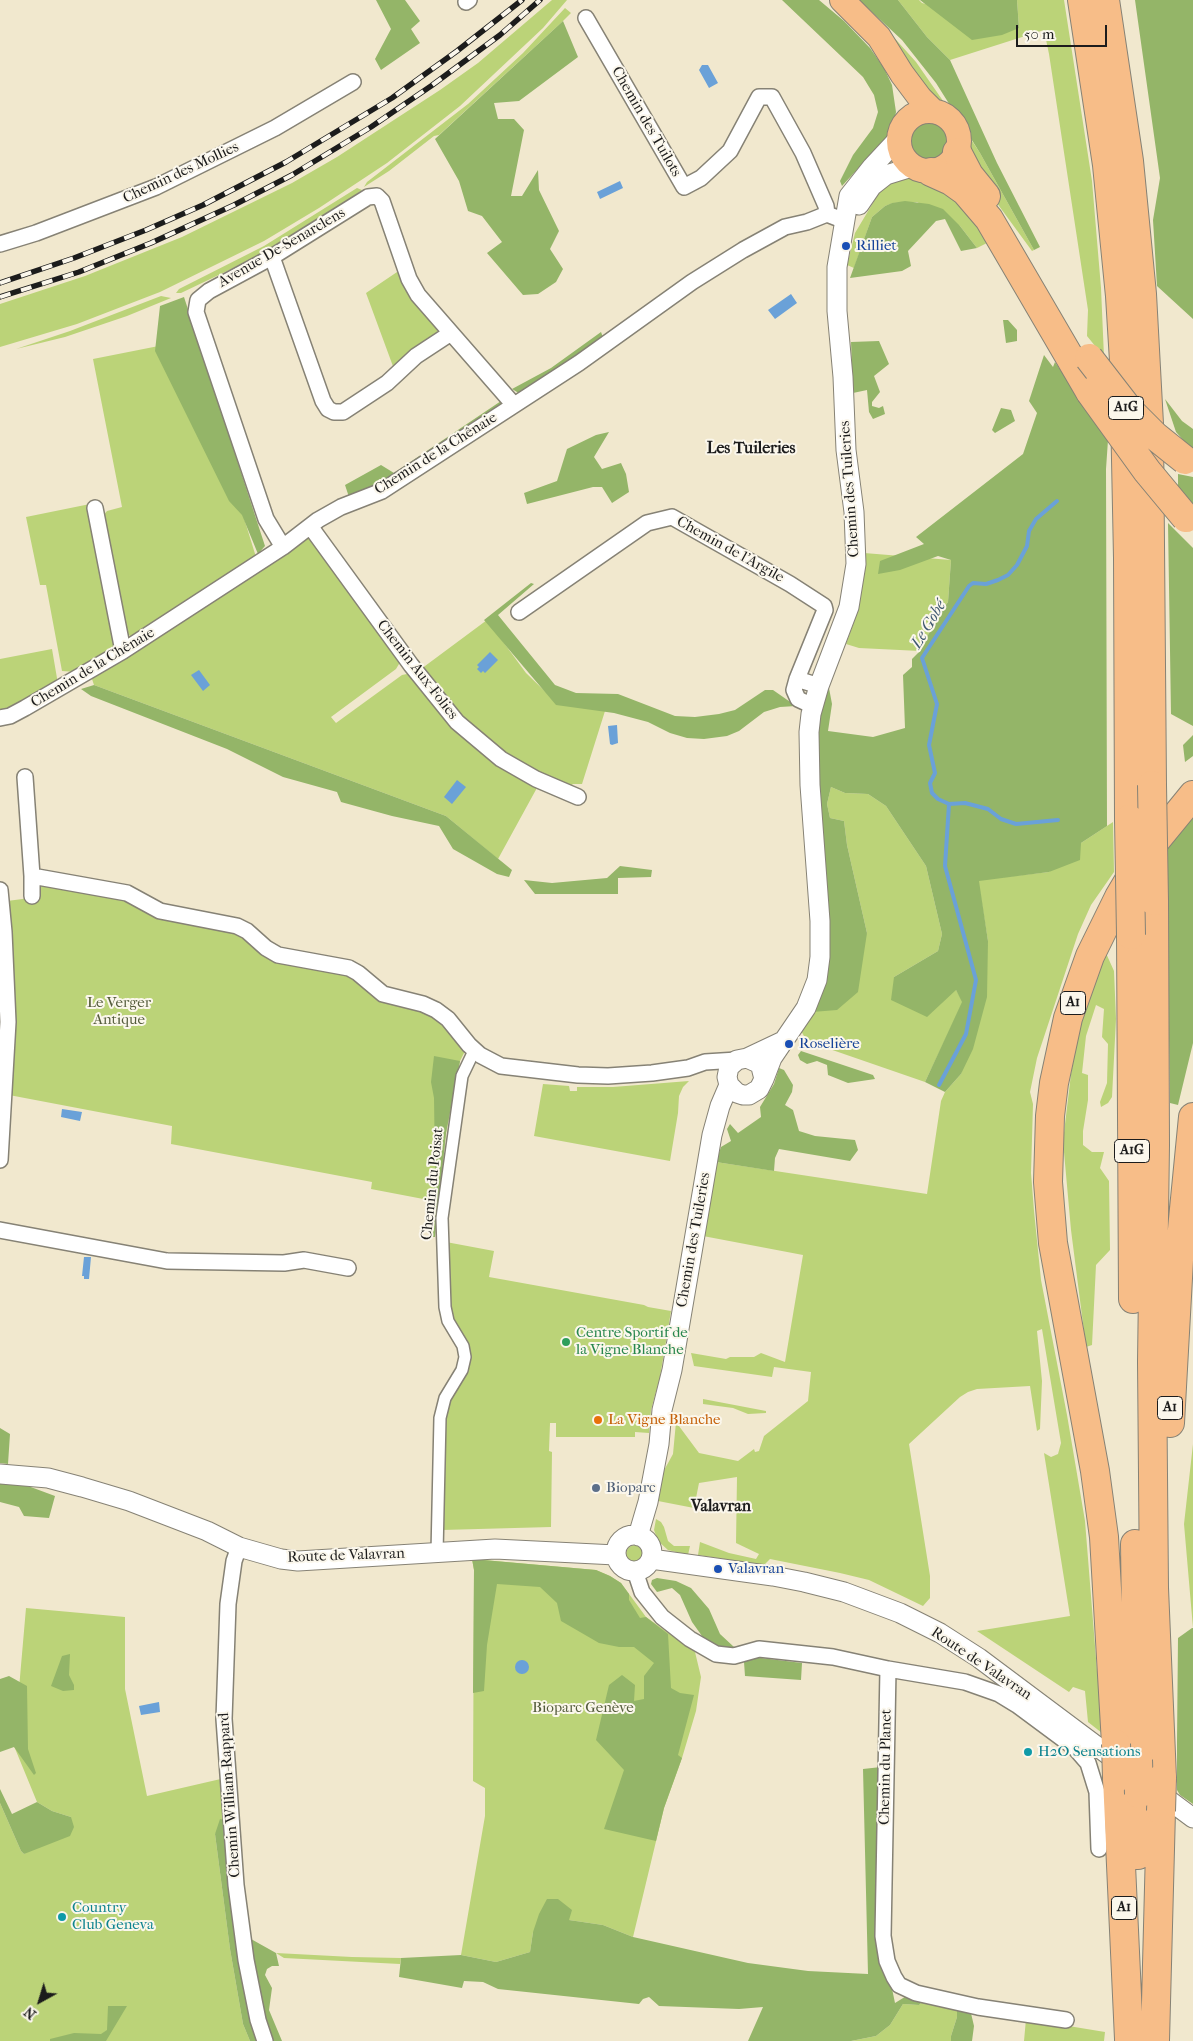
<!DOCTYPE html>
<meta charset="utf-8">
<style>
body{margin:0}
#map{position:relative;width:1193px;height:2041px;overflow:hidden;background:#f1e8ce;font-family:"IM FELL French Canon",serif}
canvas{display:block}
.north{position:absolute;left:15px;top:1976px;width:50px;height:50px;-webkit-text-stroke:4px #fbf7ec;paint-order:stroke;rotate:219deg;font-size:14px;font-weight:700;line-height:20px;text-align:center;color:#1c1c1c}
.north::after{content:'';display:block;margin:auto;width:18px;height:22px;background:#1c1c1c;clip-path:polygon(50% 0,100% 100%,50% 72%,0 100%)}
.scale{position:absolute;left:1016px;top:25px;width:91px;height:22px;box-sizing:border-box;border:2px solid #1c1c1c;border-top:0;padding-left:6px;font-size:15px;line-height:18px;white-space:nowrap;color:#1c1c1c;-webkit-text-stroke:4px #fbf7ec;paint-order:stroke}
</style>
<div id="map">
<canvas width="1193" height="2041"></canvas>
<div class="north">N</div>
<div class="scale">50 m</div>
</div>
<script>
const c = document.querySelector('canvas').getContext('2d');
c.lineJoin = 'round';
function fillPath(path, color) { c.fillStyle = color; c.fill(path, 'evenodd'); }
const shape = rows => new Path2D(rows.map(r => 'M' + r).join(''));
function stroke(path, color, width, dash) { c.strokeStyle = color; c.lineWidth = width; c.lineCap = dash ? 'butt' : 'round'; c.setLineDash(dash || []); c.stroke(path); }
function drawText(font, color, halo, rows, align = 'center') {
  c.font = font + ' "IM FELL French Canon",serif'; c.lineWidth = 4; c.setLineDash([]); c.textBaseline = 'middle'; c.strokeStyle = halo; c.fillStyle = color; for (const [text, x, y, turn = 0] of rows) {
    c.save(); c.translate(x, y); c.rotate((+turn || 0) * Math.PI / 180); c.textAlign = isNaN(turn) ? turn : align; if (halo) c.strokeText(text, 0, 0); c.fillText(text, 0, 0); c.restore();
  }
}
fillPath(shape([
 [552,0,567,0,543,28,460,106,387,163,319,208,264,241,160,292,77,324,0,347,0,304,85,276,182,237,292,183,337,157,440,90,478,63],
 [898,0,919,0,922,3,1019,28,1017,0,1064,0,1092,181,1101,288,1104,357,1087,336,1088,310,1049,54,1044,30,950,60,927,37],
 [565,8,571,13,563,21,439,135,434,136,389,171,364,187,367,182,468,104,523,53],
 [881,23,916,62,948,108,945,109,935,104],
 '905 141a24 24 0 1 1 48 0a24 24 0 1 1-48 0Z',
 [962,126,980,153,1034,250,1032,251,991,195,965,153,965,140],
 [912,174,942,182,993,240,977,248,960,226,917,202,893,203,885,206,872,217,854,268,847,265,855,233,886,181],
 [357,188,362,190,331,212,248,261,181,293,176,293,179,289,264,246],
 [400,270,437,328,437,332,435,337,394,369,366,293],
 [161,296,171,298,127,316,65,337,16,349,70,331],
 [189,340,256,557,135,638,124,633,102,517,107,511,122,507,93,359],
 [90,504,117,649,76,672,62,671,46,585,40,585,26,517],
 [308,538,314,542,399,658,399,664,396,669,331,717,336,723,402,675,407,674,414,677,538,786,498,859,446,816,94,685,91,676,184,621,245,581,302,539],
 [864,553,951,560,948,602,937,617,920,651,859,648,846,644,855,619,862,585],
 [487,620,526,673,557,703,605,711,582,784,573,784,568,788,516,761,461,719,421,669],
 [52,649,58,684,13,706,0,710,0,659],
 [831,787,845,793,868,794,886,806,926,866,942,934,938,951,894,977,956,990,963,1002,925,1082,815,1044,804,1036,800,1029,867,933,847,845,844,821,830,818,827,804],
 [1113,822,1114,872,1091,905,1078,934,1037,1058,1030,1092,1033,1104,1031,1173,1034,1211,1041,1280,1067,1415,1085,1521,1097,1671,1101,1691,1102,1733,1088,1722,1085,1691,1073,1687,1069,1692,977,1631,1070,1616,1044,1453,1051,1457,1058,1454,1061,1443,1042,1329,1037,1331,1042,1381,1040,1429,1037,1431,1030,1386,977,1389,968,1392,960,1397,909,1444,930,1576,930,1598,923,1606,869,1580,840,1573,770,1559,764,1565,698,1555,700,1542,729,1553,756,1559,759,1554,736,1543,737,1477,699,1483,694,1508,658,1501,662,1474,673,1454,676,1422,699,1453,738,1461,754,1449,755,1452,759,1451,764,1436,808,1401,811,1372,774,1367,772,1377,694,1366,691,1353,726,1359,730,1357,754,1357,761,1353,785,1362,803,1255,703,1236,716,1162,927,1194,941,1101,945,1092,961,1074,988,941,978,880,1049,872,1081,843],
 [41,884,121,898,229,930,352,978,380,1000,420,1009,440,1020,465,1051,460,1061,446,1133,439,1202,371,1189,372,1182,171,1144,172,1126,9,1095,7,901,38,897,38,887],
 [1105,951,1114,971,1116,1019,1112,1097,1108,1103,1101,1107,1100,1102,1107,1083,1108,1044,1102,1037,1104,1009,1096,1005,1086,1036,1082,1073,1088,1075,1088,1100,1083,1131,1083,1145,1092,1152,1104,1152,1100,1168,1109,1181,1110,1250,1096,1265,1092,1345,1086,1347,1071,1230,1063,1141,1071,1074,1079,1030],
 [689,1081,683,1087,679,1096,678,1113,670,1161,534,1136,543,1084,569,1086,570,1091,577,1091,577,1087,613,1087],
 [446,1242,494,1251,489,1277,644,1305,648,1307,671,1311,660,1377,651,1410,649,1433,635,1432,635,1437,556,1437,556,1423,550,1423,549,1451,552,1452,551,1527,442,1530,444,1419,447,1403,465,1373,455,1325,449,1308],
 [703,1399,766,1411,766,1413,748,1414,733,1408,703,1404],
 [1193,1444,1193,1628,1184,1524],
 [656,1519,661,1522,664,1527,668,1541,674,1546,690,1546,688,1555,668,1550,658,1541,654,1530],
 '626 1554a9 9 0 1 1 18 0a9 9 0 1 1-18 0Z',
 [472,1559,596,1570,610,1576,621,1583,646,1617,695,1652,701,1677,696,1711,682,1758,664,1808,633,1937,603,1925,569,1920,533,1932,530,1952,496,1962,461,1955,485,1816,485,1788,473,1781,474,1570],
 [26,1608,125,1617,125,1689,147,1796,225,1778,227,1820,215,1834,230,1949,243,2024,250,2041,0,2041,0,1803,21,1851,24,1854,71,1817,52,1811,37,1802,14,1746],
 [276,1953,352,1957,401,1958,400,1964,284,1958],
 [925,1999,957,2007,957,2017,951,2036,951,2041,851,2041,876,2036,890,2025,903,2004,919,2005],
 [1026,2019,1105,2032,1104,2041,1024,2041]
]), '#bbd378');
fillPath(shape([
 [376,0,405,0,420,21,411,29,420,43,381,70,375,59,391,29],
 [782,0,819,0,844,21,870,48,884,68,892,85,896,112,893,126,886,138,842,186,840,181,853,155,873,128,878,112,874,95,863,77],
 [859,0,898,0,927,37,950,60,997,163,1040,247,1034,250,980,153,936,83,902,40],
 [920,0,1017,0,1019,28,1002,35,972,40],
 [1135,0,1193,0,1193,319,1157,286,1153,220,1160,178],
 [563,21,578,57,519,101,494,103,498,119,514,119,524,130,511,196,522,196,538,170,539,190,559,231,550,249,563,269,556,282,538,294,523,295,487,253,502,242,482,216,468,211,459,181,435,139],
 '911 141a18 18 0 1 1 36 0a18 18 0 1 1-36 0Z',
 [905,201,929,204,943,209,960,226,977,248,961,251,945,219,936,221,908,251,911,266,902,271,850,278,872,217,885,206,892,203],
 [184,297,265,546,258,554,242,515,229,501,155,351,160,306],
 [1003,320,1008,320,1017,330,1017,341,1006,343],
 [601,332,604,340,522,395,512,389,551,368],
 [879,341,889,364,874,376,880,392,872,402,872,406,879,408,883,406,885,414,873,419,869,412,867,390,853,393,851,342],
 [1044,355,1053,367,1055,362,1108,440,1106,469,1107,826,1081,843,1080,860,1049,872,979,881,988,941,987,997,973,1049,961,1074,945,1092,925,1082,962,1002,956,990,927,1017,891,1000,894,977,938,951,942,934,926,866,886,806,868,794,845,793,831,787,827,804,830,818,844,821,847,845,867,933,858,992,837,1010,812,1012,815,729,829,688,832,704,828,731,873,737,905,728,903,675,912,667,912,659,920,651,937,617,948,602,951,560,938,556,900,570,878,574,880,561,924,544,916,537,1023,454,1037,413,1029,401],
 [1165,399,1182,421,1193,429,1193,451,1176,432],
 [501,401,503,404,380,485,349,497,345,485,381,465,394,473],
 [1001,408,1011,410,1015,421,995,433,992,430],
 [609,432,594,457,602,469,621,463,626,474,629,492,612,503,602,487,593,487,527,504,524,493,557,481,567,449,596,435],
 [1178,474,1193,477,1193,511,1178,492],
 [1168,523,1193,548,1193,726,1171,714],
 [531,583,534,584,498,615,555,685,576,693,618,694,675,716,695,717,719,714,735,710,765,690,773,690,796,706,780,707,764,712,739,731,727,736,704,739,687,738,670,733,648,722,614,713,556,705,484,620],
 [94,685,446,816,512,870,509,877,497,874,453,849,439,826,392,816,341,802,337,792,283,777,227,749,91,696,81,689],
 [1193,735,1193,756,1185,762,1183,745],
 [1193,809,1193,1043,1178,1105,1170,1103,1166,842],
 [620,866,652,870,651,877,618,878,618,894,535,894,524,880,552,883,607,878],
 [801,1051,873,1075,875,1079,848,1083,828,1075,827,1065,817,1061,807,1064,800,1060,798,1055],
 [434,1056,460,1061,446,1133,435,1237,432,1237,435,1167,434,1098,431,1082],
 [779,1068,784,1070,793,1085,792,1092,785,1105,793,1110,799,1131,815,1136,855,1140,858,1150,850,1161,779,1149,775,1158,774,1171,716,1162,721,1147,731,1141,727,1129,730,1124,738,1133,761,1117,760,1107,774,1084],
 [0,1428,10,1434,8,1464,0,1463],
 [0,1483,28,1486,55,1496,49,1518,24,1516,19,1507,0,1502],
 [472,1559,596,1570,610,1576,621,1583,629,1594,629,1600,640,1618,646,1617,668,1634,671,1688,680,1693,694,1695,678,1755,682,1758,664,1808,656,1841,604,1829,624,1770,596,1740,609,1685,622,1675,635,1685,634,1701,644,1699,644,1676,654,1663,634,1647,619,1647,599,1643,561,1621,557,1603,540,1587,497,1584,487,1645,484,1691,473,1693,474,1570],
 [657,1578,676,1581,691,1588,709,1609,720,1634,734,1647,728,1651,712,1645,702,1636,692,1622,680,1595,672,1588,657,1592,651,1584,652,1580],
 [1192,1628,1193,1628,1193,1804,1180,1795,1177,1790,1177,1742,1178,1638],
 [70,1654,69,1675,74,1685,74,1690,63,1691,51,1686,62,1656],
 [753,1657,802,1663,801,1680,745,1676,744,1662],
 [9,1676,27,1686,28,1749,36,1773,34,1775,14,1747,0,1752,0,1679],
 [881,1767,890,1979,895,2003,908,1995,925,1999,919,2005,903,2004,890,2025,876,2036,851,2041,748,2041,763,2007,739,2009,659,2006,649,1997,643,1999,639,2004,498,1989,483,1982,464,1981,462,1988,399,1977,401,1958,461,1955,496,1962,530,1952,533,1932,539,1914,547,1899,558,1899,572,1910,569,1920,603,1925,633,1937,748,1963,808,1971,868,1974,863,1769],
 [0,1789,12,1814,37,1802,52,1811,71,1817,74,1827,70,1836,24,1854,21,1851,0,1803],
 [220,1819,227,1820,259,2041,250,2041,243,2024,230,1949,215,1834],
 [251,1939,276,1953,279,1966,272,1966,267,1969,265,1975,272,1988,269,2010,282,2041,269,2041,259,2000],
 [108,2006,127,2006,106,2041,50,2041,50,2039,74,2033,101,2034,107,2030],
 [957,2007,970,2009,974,2026,972,2041,951,2041,951,2036,957,2017]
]), '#94b568');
fillPath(shape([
 [702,65,708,65,718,83,709,88,699,70],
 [620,181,623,188,600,199,597,192],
 [791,294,797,303,775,319,768,310],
 [490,652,498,660,485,673,483,671,481,673,477,669,479,667,477,665],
 [199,670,210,685,203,691,191,675],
 [617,725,618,743,612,745,610,744,608,726],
 [457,780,466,787,452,804,444,797],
 [62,1109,82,1112,80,1121,61,1117],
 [84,1257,91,1257,89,1279,84,1279,84,1276,82,1276],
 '515 1667a7 7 0 1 1 14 0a7 7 0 1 1-14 0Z',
 [159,1702,160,1712,141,1715,139,1706]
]), '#6aa1d8');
stroke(shape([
 [1057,501,1036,519,1029,531,1027,546,1017,565,1008,575,998,580,986,584,973,583,969,586,922,658,937,704,929,745,935,773,930,783,932,793,938,799,949,804,965,803,988,809,1001,819,1016,824,1058,820],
 [939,1085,966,1034,976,980,945,866,949,804]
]), '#6aa1d8', 4);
const pedestrian = shape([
 [437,1553,440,1418,445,1398,462,1370,465,1357,463,1346,448,1321,445,1307,442,1218,462,1076,474,1051]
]);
const minor = shape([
 [466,2,469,0],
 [586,18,684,187,701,178,730,151,759,97,772,97,803,153,826,206,827,214],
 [0,244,36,233,156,187,275,128,353,82],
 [272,257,323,401,328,409,334,412,343,412,387,383,416,356,451,333],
 [95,508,123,651],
 [310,526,411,665,457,722,501,759,536,779,578,797],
 [283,547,266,519,196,312,198,300,209,291,272,257,368,197,377,196,382,201,409,279,418,295,514,405],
 [519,612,647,523,672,517,790,584,824,606,825,610,797,679],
 [813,706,798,699,794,690,797,679,819,686],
 [0,718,10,716,25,708,123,651,283,547,318,520,341,507,382,491,579,363,692,282,743,250,785,227,807,222,827,214,845,221],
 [25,777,32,876,127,893,160,911,237,926,247,931,266,948,278,955,349,968,358,973,383,994,423,1004,436,1010,448,1019,469,1045,480,1055,501,1066,578,1075,608,1076,652,1073,688,1068,705,1062,737,1060],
 [32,876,32,896],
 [0,890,4,932,8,1022,0,1160],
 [0,1230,167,1261,284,1263,304,1260,348,1268],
 [239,1547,234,1561,228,1604,224,1719,236,1885,246,1960,258,2020,265,2041],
 [635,1571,642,1592,662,1617,690,1639,716,1654,734,1656,759,1649,833,1657,888,1669,883,1936,887,1961,894,1977,899,1985,916,1993,978,2007,1066,2020],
 [888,1669,965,1682,999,1694,1017,1705,1075,1748,1088,1763,1097,1792,1099,1849]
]);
const tertiary = shape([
 [859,205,872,186,886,175,912,167],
 [747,1058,758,1063,761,1067,764,1079,759,1089,749,1095,743,1095,737,1093,729,1085,727,1077,729,1067,737,1060,747,1058,783,1041],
 [764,1079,772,1058,806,1008,817,980,820,957,820,921,810,785,809,732,811,714,819,686,849,607,856,564,854,512,846,450,843,377,837,311,837,267,849,196,872,167,899,138],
 [0,1474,48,1478,82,1487,129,1501,207,1531,239,1547,281,1559,298,1561,495,1549,616,1555],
 '616 1553a18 18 0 1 1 36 0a18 18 0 1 1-36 0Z',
 [638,1536,648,1502,659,1444,662,1410,672,1370,712,1135,720,1106,729,1085],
 [651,1559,773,1576,804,1582,844,1592,900,1613,940,1633,979,1658,1122,1765],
 [1154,1789,1193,1818]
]);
const primary = shape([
 [842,0,879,37,902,74,920,98,933,111],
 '899 141a30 30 0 1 1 60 0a30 30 0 1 1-60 0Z'
]);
const motorway = shape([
 [1082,0,1107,165,1120,296,1124,361,1128,558,1129,819],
 [1105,0,1129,161,1142,294,1149,424,1152,785],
 [957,152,969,175,986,196],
 [931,172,951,181,965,191,989,219,1090,392],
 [1154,901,1155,1145,1152,1362,1154,1588,1162,1778],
 [1131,935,1133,1299],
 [1170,1423,1179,1260,1193,1117],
 [1135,1544,1138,1760],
 [1116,1744,1104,1537,1095,1471,1053,1243,1048,1182,1050,1116,1054,1083,1068,1018,1090,956,1119,897,1144,855,1193,795],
 [1117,1778,1129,2039],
 [1138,1855,1139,1794],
 [1155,2041,1161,1811]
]);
stroke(pedestrian, '#868275', 14);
stroke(minor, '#868275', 18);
stroke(tertiary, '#868275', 21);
stroke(primary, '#868275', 26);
stroke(motorway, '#868275', 30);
stroke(pedestrian, '#fff', 11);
stroke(minor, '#fff', 15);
stroke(tertiary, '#fff', 19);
stroke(primary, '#f7bd88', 24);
stroke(motorway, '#f7bd88', 28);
const rail = shape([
 [0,283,74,258,146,230,203,205,286,162,392,98,457,51,522,0],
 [0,297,79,272,151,243,234,205,292,175,371,127,431,86,500,35,540,0]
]);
stroke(rail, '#1c1c1c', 5.5);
stroke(rail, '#fbf7ec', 4, [11]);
const motorwayBridge = shape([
 [1089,358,1130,411,1155,436,1185,460],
 [1090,392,1147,471,1186,518],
 [1152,785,1154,901],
 [1129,819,1131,935],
 [1116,1744,1117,1778],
 [1138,1760,1139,1794],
 [1161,1811,1162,1778]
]);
stroke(motorwayBridge, '#868275', 30, []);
stroke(motorwayBridge, '#f7bd88', 28);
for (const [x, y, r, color] of [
 [846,246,5,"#1a4fb4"],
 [789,1044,5,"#1a4fb4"],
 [566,1342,5,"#2e9e5b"],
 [598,1420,5,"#e8710a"],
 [596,1488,5,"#5c6f8a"],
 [718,1569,5,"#1a4fb4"],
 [1028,1752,5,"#0f9aa8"],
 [62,1917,5,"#0f9aa8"]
]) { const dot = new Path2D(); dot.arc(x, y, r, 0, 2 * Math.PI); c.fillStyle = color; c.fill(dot); stroke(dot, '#fbf7ec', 2); }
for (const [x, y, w] of [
 [1126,408,35],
 [1073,1003,25],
 [1132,1151,35],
 [1170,1408,25],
 [1124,1908,25]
]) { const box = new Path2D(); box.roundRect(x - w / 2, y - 11.5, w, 23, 4); c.fillStyle = '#fbf7ec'; c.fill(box); stroke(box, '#1c1c1c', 1); }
drawText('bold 14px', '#1c1c1c', null, [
 ["A1G",1126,408],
 ["A1",1073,1003],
 ["A1G",1132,1151],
 ["A1",1170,1408],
 ["A1",1124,1908]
]);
drawText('15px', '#1c1c1c', '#fbf7ec', [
 ["Chemin des Tuilots",646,122,60],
 ["Chemin des Mollies",181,173,-25],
 ["Avenue De-Senarclens",282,248,-30],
 ["Chemin de la Chênaie",436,454,-32],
 ["Chemin des Tuileries",850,489,-94],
 ["Chemin de l'Argile",730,550,29],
 ["Chemin de la Chênaie",93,668,-31],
 ["Chemin Aux-Folies",417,670,52],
 ["Chemin du Poisat",433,1184,-84],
 ["Chemin des Tuileries",694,1240,-80],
 ["Route de Valavran",346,1556,-2],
 ["Route de Valavran",981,1664,34],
 ["Chemin du Planet",886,1767,-89],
 ["Chemin William-Rappard",230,1795,-94]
]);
drawText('15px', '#164399', '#fbf7ec', [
 ["Rilliet",856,246],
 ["Roselière",799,1044],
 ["Valavran",728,1569]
], 'left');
drawText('15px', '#545c3c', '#fbf7ec', [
 ["Le Verger",119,1003],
 ["Antique",119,1020],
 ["Bioparc Genève",583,1708]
]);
drawText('15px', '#27864d', '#fbf7ec', [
 ["Centre Sportif de",576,1333],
 ["la Vigne Blanche",576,1350]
], 'left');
drawText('15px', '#c56008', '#fbf7ec', [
 ["La Vigne Blanche",608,1420]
], 'left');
drawText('15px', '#4e5e75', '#fbf7ec', [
 ["Bioparc",606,1488]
], 'left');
drawText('15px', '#0d838f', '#fbf7ec', [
 ["H2O Sensations",1038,1752],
 ["Country",72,1908],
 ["Club Geneva",72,1925]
], 'left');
drawText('bold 16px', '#1c1c1c', '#fbf7ec', [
 ["Les Tuileries",751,449],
 ["Valavran",721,1507]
]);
drawText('italic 16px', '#3f5871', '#fbf7ec', [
 ["Le Gobé",929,625,-59]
]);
</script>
